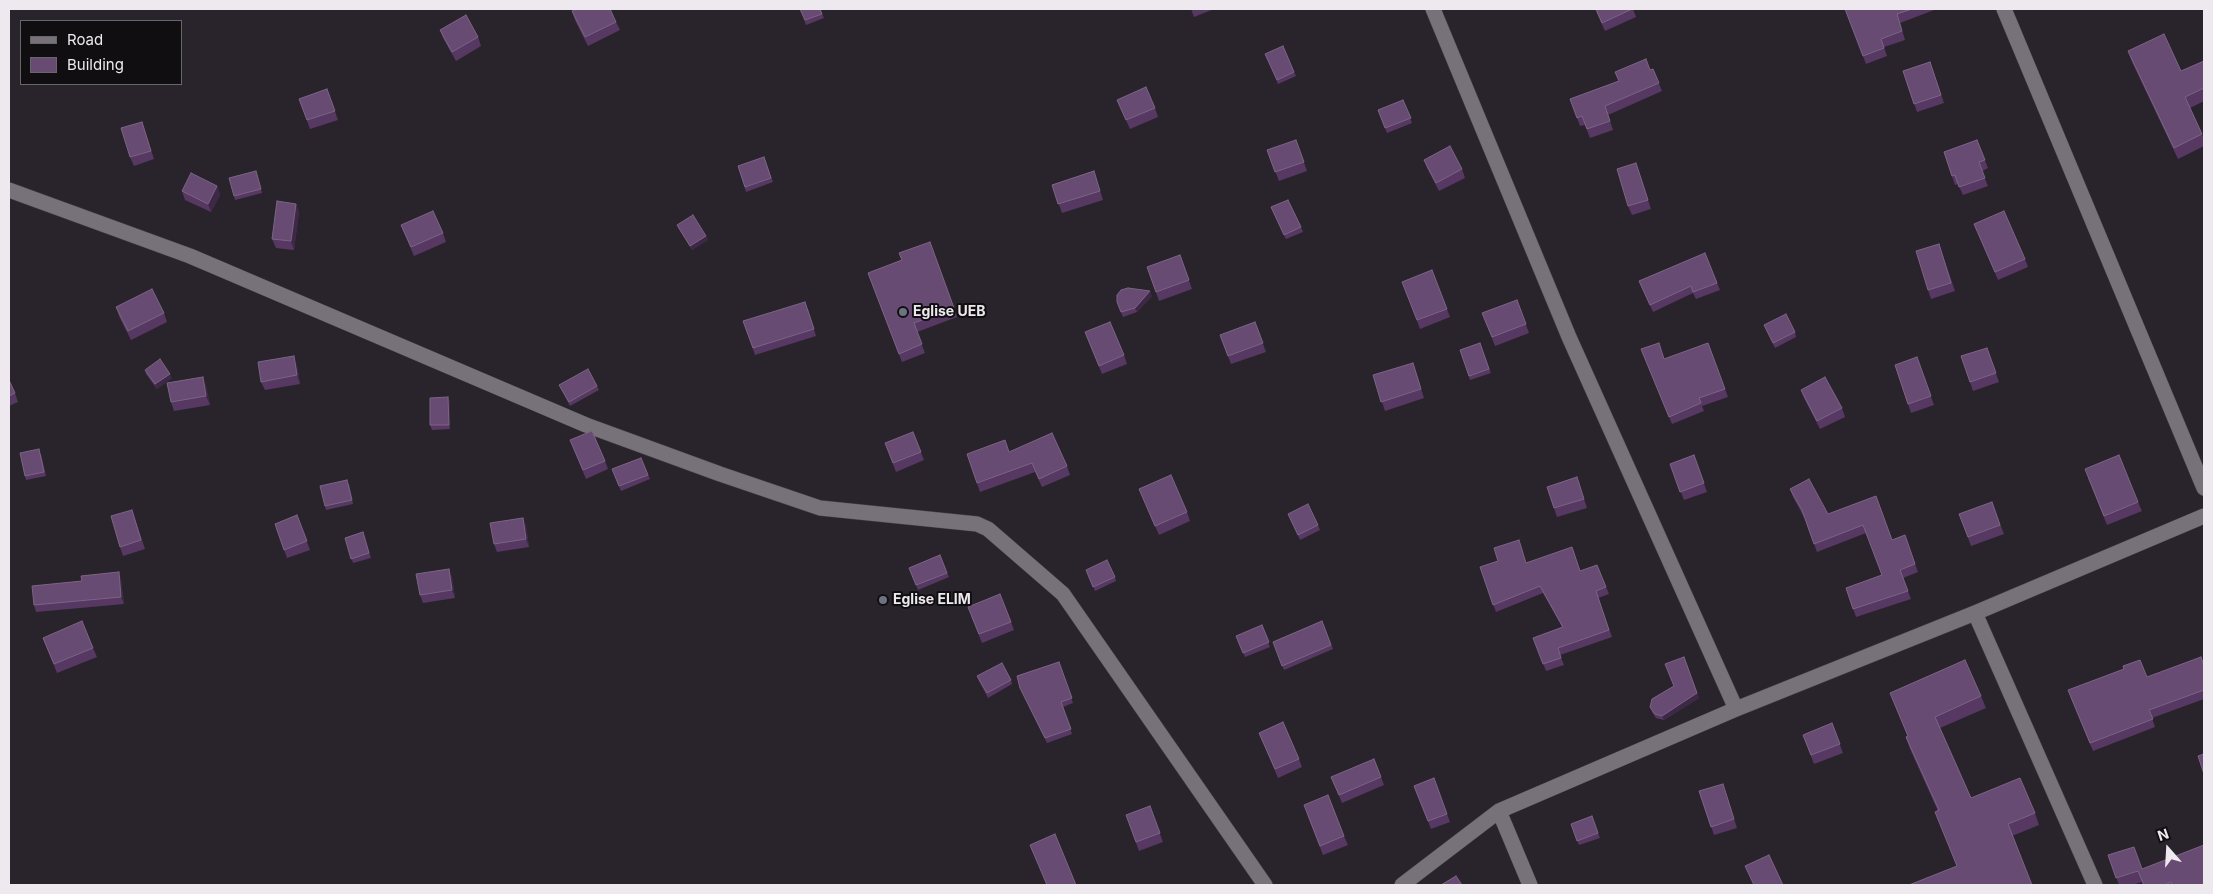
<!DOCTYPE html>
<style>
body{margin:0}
#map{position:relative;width:2213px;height:894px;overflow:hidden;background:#29242b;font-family:Inter,sans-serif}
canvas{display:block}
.frame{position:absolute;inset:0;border:10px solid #ede9ee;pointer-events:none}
.legend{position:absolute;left:20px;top:20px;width:162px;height:65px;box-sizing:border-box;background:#110e12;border:1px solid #69666a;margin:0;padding:6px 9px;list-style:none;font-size:15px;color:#ede9ee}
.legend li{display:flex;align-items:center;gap:10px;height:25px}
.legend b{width:25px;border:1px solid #69666a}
.north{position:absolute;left:2143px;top:824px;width:50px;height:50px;-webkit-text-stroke:4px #110e12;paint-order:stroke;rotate:341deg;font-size:14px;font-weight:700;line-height:20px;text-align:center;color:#ede9ee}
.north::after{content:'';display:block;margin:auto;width:18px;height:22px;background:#ede9ee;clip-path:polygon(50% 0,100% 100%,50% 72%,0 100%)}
</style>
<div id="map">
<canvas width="2213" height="894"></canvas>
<div class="frame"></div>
<ul class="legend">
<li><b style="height:6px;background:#777179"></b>Road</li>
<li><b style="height:14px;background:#674b72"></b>Building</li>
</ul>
<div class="north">N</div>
</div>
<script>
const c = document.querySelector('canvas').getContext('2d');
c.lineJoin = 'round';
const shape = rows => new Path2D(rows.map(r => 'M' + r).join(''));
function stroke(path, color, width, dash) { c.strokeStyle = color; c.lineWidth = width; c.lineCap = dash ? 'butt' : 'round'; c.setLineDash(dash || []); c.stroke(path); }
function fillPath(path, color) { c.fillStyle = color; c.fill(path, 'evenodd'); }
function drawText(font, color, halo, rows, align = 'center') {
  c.font = font + ' Inter,sans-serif'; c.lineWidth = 4; c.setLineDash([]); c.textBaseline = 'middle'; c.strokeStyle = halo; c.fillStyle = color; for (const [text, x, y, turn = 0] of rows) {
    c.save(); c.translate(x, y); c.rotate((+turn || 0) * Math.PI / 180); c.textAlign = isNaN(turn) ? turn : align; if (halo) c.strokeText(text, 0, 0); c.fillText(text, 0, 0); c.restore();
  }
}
const street = shape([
 [1433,9,1569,337,1736,709],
 [2004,9,2204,488],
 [9,190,190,256,586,425,720,474,820,508,977,524,988,529,1063,594,1265,885],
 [1975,613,2095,885],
 [1499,811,1530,885],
 [1402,885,1499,811,1736,709,1975,613,2204,516]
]);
stroke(street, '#474248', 16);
stroke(street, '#777179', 15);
fillPath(shape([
 [800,9,820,9,824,18,806,25],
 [1191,9,1214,9,1194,17],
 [1595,9,1633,9,1636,17,1605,31],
 [1845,9,1934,9,1934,10,1900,23,1905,40,1884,47,1887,56,1866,64],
 [572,11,616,22,620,30,588,46,575,20],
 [440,30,478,37,481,46,456,61,443,38],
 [2128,51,2181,71,2204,61,2204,101,2190,108,2202,134,2204,140,2204,146,2178,159,2132,62],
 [1267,58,1294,72,1296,76,1278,84],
 [1930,62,1944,103,1917,112,1903,71],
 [1653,69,1662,91,1608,115,1613,130,1590,138,1585,125,1580,126,1570,99,1619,81,1615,72,1650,70],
 [327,89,338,120,310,129,299,99],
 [1117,100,1155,108,1158,117,1130,129],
 [1403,100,1412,123,1387,133,1378,110],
 [142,122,154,159,134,166,130,157],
 [1296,140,1307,171,1279,181,1267,150],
 [1977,140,1988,168,1982,171,1988,186,1963,195,1958,184,1955,185,1944,152],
 [764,157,773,182,746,192,738,166],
 [1424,160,1462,169,1465,178,1439,191,1427,168],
 [1636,163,1651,209,1632,215,1628,206],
 [1094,171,1103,200,1062,213,1052,185],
 [257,175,262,193,235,200,234,196],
 [217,186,220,195,211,212,185,200,182,191],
 [296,204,299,212,294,250,276,248,272,239],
 [1271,207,1301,227,1303,232,1286,239],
 [1974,224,2025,259,2028,267,1998,280],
 [401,225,443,233,446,242,414,256],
 [677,225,706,236,708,240,692,250,679,229],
 [930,242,957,317,917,332,925,353,902,362,868,273,902,260],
 [1939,244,1955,291,1931,299,1928,290],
 [1705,253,1720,290,1696,299,1693,293,1653,312,1639,281],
 [1180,255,1192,289,1159,301,1147,267],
 [1432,270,1450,317,1420,329,1402,282],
 [1152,296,1137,312,1123,317,1117,302],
 [1517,300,1529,333,1495,346,1482,313],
 [116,307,164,313,167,322,131,340,119,316],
 [808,309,816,336,755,355,743,321],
 [1255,322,1266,352,1231,364,1220,335],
 [1764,325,1795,332,1796,337,1775,348],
 [1085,332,1124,355,1127,364,1102,374],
 [1480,343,1491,373,1470,380,1460,350],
 [1708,343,1728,397,1702,406,1704,411,1672,424,1644,357,1665,359],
 [1987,348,1999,382,1973,391,1961,356],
 [1917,357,1934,405,1911,413,1895,365],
 [1413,363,1424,398,1385,411,1373,375],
 [297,365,300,384,265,390,261,382],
 [145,370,172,378,157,389,146,374],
 [9,380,15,393,18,402,9,406],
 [559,385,597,386,599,390,570,406],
 [206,386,210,405,174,411,171,402],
 [1801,390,1842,408,1845,417,1820,429,1804,398],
 [448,397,450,402,450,429,432,430,430,425],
 [913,432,924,460,896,472,885,443],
 [570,440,605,461,608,469,586,479],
 [1009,452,1067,466,1070,475,1042,487,1035,472,980,492,967,454],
 [41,454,46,476,26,480,25,476],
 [1694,455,1707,492,1684,500,1670,464],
 [641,458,650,479,621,491,612,469],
 [1577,477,1587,508,1557,517,1547,487],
 [2088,478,2138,502,2142,511,2107,525],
 [349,484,353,504,326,510,325,506],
 [1139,489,1187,512,1190,521,1159,535],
 [1790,489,1828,514,1876,496,1892,540,1905,535,1918,572,1903,578,1911,599,1856,617,1846,588,1882,575,1866,533,1817,552,1805,519,1793,497],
 [1992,502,2004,534,1971,546,1959,514],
 [132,510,145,549,123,556,120,547],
 [1288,514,1318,525,1320,530,1300,540],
 [297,515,310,550,287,558,275,524],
 [523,518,526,526,529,547,497,552,494,544],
 [363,532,371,558,353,563,345,538],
 [940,555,949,577,918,590,909,568],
 [1527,563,1580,571,1597,565,1609,594,1598,598,1612,637,1560,655,1564,665,1546,671,1533,638,1562,627,1543,593,1496,612,1480,567],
 [449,569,452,577,455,598,423,603,420,595],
 [1088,574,1115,577,1116,581,1095,591],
 [121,579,124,604,36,612,34,605],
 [971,616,1011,622,1014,630,982,643],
 [1322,621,1333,649,1284,670,1273,642],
 [1262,625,1270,647,1245,657,1236,636],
 [43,638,93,648,97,657,57,673],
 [1684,657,1699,698,1664,720,1656,718,1652,712,1650,707,1674,686],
 [1059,662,1073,703,1063,707,1072,734,1047,743,1020,688],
 [2204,666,2204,699,2152,718,2155,727,2093,751,2071,698],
 [977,676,1011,680,1012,684,988,698,979,681],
 [1890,693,1981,696,1986,708,1940,728,1971,798,2035,813,2039,825,2012,836,1957,866,1935,812,1938,811,1910,749,1906,737,1908,736],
 [1832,723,1843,753,1814,764,1803,735],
 [1259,733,1299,759,1302,767,1278,778],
 [1331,777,1381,777,1384,785,1342,803],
 [1434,778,1450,822,1431,829,1414,786],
 [1699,791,1726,793,1737,828,1714,835],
 [1150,806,1163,842,1139,851,1126,815],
 [1307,814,1344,836,1348,845,1323,855],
 [1592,816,1600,838,1579,845,1571,824],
 [2108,855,2142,869,2204,885,2143,885,2142,882,2132,885,2119,885]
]), '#563863');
fillPath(shape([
 [217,186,220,195,211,212,208,204],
 [296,204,299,212,294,250,291,241],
 [706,236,708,240,692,250,690,246],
 [1150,291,1152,296,1137,312,1135,308],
 [294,356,297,365,300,384,297,375],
 [170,374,172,378,157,389,155,384],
 [203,377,206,386,210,405,206,396],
 [448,397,450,402,450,429,449,425],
 [523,518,526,526,529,547,526,539],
 [449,569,452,577,455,598,452,590],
 [119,572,121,579,124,604,121,597],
 [1697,693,1699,698,1664,720,1662,716]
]), '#3d2847');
const building = shape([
 [577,9,610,9,616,22,585,37,572,11,577,9],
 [800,9,820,9,822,14,805,20,800,9],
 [1596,9,1632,9,1602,23,1596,9],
 [1845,9,1912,9,1897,14,1902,31,1881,39,1884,48,1863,56,1845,9],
 [466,15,478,37,452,52,440,30,466,15],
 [2164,34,2181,71,2204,61,2204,88,2185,97,2202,134,2174,148,2128,51,2164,34],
 [1283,46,1294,72,1277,80,1265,54,1283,46],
 [1646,59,1650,70,1653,69,1659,83,1605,106,1610,121,1587,129,1582,116,1577,118,1570,99,1619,81,1615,72,1646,59],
 [1930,62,1941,95,1914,104,1903,71,1930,62],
 [1146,87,1155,108,1126,120,1117,100,1146,87],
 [327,89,335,111,307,120,299,99,327,89],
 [1403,100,1411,118,1385,128,1378,110,1403,100],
 [142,122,151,151,130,157,121,128,142,122],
 [1296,140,1304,162,1275,172,1267,150,1296,140],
 [1977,140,1985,160,1979,162,1985,178,1959,187,1955,175,1952,176,1944,152,1977,140],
 [1450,146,1462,169,1436,183,1424,160,1450,146],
 [764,157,771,178,745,187,738,166,764,157],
 [1636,163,1648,200,1628,206,1617,169,1636,163],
 [256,171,261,189,234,196,229,178,256,171],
 [1094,171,1100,191,1058,204,1052,185,1094,171],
 [191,173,217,186,208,204,182,191,191,173],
 [1288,200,1301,227,1284,235,1271,207,1288,200],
 [277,201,296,204,291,241,272,239,277,201],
 [433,211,443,233,411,247,401,225,433,211],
 [2004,211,2025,259,1995,272,1974,224,2004,211],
 [693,215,706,236,690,246,677,225,693,215],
 [930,242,954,308,914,323,922,344,899,354,868,273,902,260,899,253,930,242],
 [1939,244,1951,283,1928,290,1916,251,1939,244],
 [1705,253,1717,283,1693,292,1691,286,1650,305,1639,281,1705,253],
 [1180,255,1189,280,1156,292,1147,267,1180,255],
 [1432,270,1447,309,1417,320,1402,282,1432,270],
 [1128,288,1150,291,1135,308,1121,312,1117,302,1117,295,1121,290,1128,288],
 [152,289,164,313,128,331,116,307,152,289],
 [1517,300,1526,324,1492,337,1482,313,1517,300],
 [805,302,814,329,753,348,743,321,805,302],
 [1786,314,1795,332,1773,343,1764,325,1786,314],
 [1110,322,1124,355,1099,366,1085,332,1110,322],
 [1255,322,1263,343,1228,356,1220,335,1255,322],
 [1480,343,1489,369,1469,376,1460,350,1480,343],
 [1659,343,1664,359,1708,343,1725,389,1699,398,1701,403,1669,417,1641,349,1659,343],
 [1987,348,1996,373,1970,382,1961,356,1987,348],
 [294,356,297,375,261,382,258,362,294,356],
 [1917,357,1931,396,1908,404,1895,365,1917,357],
 [160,359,170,374,155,384,145,370,160,359],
 [1413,363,1421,389,1381,402,1373,375,1413,363],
 [588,369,597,386,569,402,559,385,588,369],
 [203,377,206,396,171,402,167,383,203,377],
 [1825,377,1842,408,1817,421,1801,390,1825,377],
 [9,380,15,393,9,396,9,380],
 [448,397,449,425,430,425,430,398,448,397],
 [592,431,605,461,583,470,570,440,592,431],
 [913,432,921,452,893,463,885,443,913,432],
 [1052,433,1067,466,1039,479,1032,463,977,483,967,454,1005,440,1009,452,1052,433],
 [39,449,44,472,25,476,20,453,39,449],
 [1694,455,1704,483,1680,492,1670,464,1694,455],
 [2119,455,2138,502,2104,516,2085,469,2119,455],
 [641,458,648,475,619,486,612,469,641,458],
 [1171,475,1187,512,1155,526,1139,489,1171,475],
 [1577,477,1584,499,1554,508,1547,487,1577,477],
 [1809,479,1828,514,1876,496,1892,540,1905,535,1915,564,1900,570,1908,591,1853,609,1846,588,1882,575,1863,525,1814,544,1802,510,1790,489,1809,479],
 [347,480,352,500,325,506,320,486,347,480],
 [1992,502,2000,525,1968,537,1959,514,1992,502],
 [1308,504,1318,525,1298,535,1288,514,1308,504],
 [132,510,141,540,120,547,111,516,132,510],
 [297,515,307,541,284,550,275,524,297,515],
 [523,518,526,539,494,544,490,523,523,518],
 [363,532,369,553,351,559,345,538,363,532],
 [1519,540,1526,563,1572,547,1580,571,1597,565,1606,587,1596,591,1609,630,1558,648,1561,658,1543,664,1533,638,1563,627,1540,586,1493,605,1480,567,1498,561,1494,548,1519,540],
 [940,555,947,573,916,585,909,568,940,555],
 [1107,560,1115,577,1093,587,1086,570,1107,560],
 [449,569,452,590,420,595,416,574,449,569],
 [119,572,121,597,34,605,32,586,82,581,81,576,119,572],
 [1000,594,1011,622,979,634,968,607,1000,594],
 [82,621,93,648,54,664,43,638,82,621],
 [1322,621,1331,645,1282,666,1273,642,1322,621],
 [1262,625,1269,642,1243,653,1236,636,1262,625],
 [1684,657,1697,693,1662,716,1655,714,1650,707,1652,699,1674,686,1665,664,1684,657],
 [2201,657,2204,666,2204,690,2149,710,2153,719,2090,743,2068,690,2124,669,2123,666,2140,660,2147,677,2201,657],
 [1965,660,1981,696,1935,717,1971,798,2020,778,2035,813,2008,824,2032,885,1909,885,1957,866,1935,812,1939,810,1906,737,1908,736,1890,693,1965,660],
 [1059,662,1072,698,1061,702,1071,729,1045,738,1020,688,1017,676,1059,662],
 [1002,663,1011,680,987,693,977,676,1002,663],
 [1283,722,1299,759,1275,769,1259,733,1283,722],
 [1832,723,1840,744,1811,755,1803,735,1832,723],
 [2204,754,2204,774,2198,756,2204,754],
 [1374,759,1381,777,1339,795,1331,777,1374,759],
 [1434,778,1447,814,1428,821,1414,786,1434,778],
 [1723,784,1734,819,1711,827,1699,791,1723,784],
 [1328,795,1344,836,1320,846,1304,805,1328,795],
 [1150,806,1160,833,1136,842,1126,815,1150,806],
 [1592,816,1598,833,1577,841,1571,824,1592,816],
 [1055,834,1076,885,1047,885,1030,845,1055,834],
 [2204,845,2204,885,2172,885,2171,882,2165,885,2144,885,2138,871,2116,878,2108,855,2134,847,2142,869,2204,845],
 [1769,855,1783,885,1754,885,1745,866,1769,855],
 [1456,876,1462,885,1441,885,1456,876]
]);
fillPath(building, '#674b72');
stroke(building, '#7c6486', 1);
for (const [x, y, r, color] of [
 [903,312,5,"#6b7280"],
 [883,600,5,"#6b7280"]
]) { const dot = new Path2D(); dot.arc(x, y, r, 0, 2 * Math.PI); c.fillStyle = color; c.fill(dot); stroke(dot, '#110e12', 2); }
drawText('bold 14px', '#ede9ee', '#110e12', [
 ["Eglise UEB",913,312],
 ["Eglise ELIM",893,600]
], 'left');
</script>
